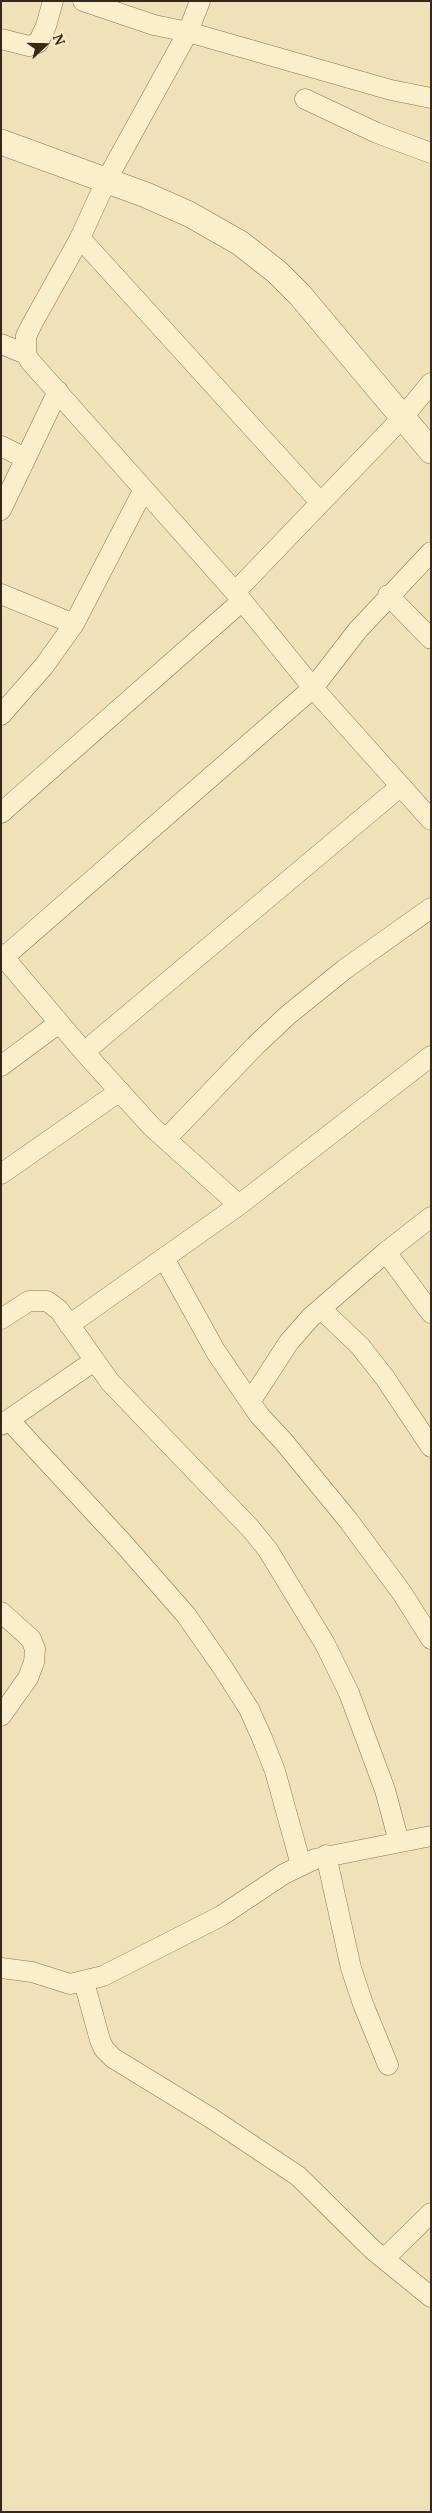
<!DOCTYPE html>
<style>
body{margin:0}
#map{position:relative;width:432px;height:2513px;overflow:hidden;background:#f1e1b8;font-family:"PT Serif",serif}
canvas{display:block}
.frame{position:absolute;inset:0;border:2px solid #352719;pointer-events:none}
.north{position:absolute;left:20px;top:20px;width:50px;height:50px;-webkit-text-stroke:4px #f8ebc8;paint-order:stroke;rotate:69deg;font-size:14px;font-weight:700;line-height:20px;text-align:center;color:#352719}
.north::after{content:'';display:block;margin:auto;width:18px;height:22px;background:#352719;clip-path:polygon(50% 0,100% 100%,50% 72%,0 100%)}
</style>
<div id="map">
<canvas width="432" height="2513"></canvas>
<div class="frame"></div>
<div class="north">N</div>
</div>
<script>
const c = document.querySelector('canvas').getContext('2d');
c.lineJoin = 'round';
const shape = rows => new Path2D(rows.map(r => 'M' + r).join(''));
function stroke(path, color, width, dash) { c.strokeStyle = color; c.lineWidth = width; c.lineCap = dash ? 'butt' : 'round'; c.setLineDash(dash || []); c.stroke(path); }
const minor = shape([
 [83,1,154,25,188,32,391,90,431,98],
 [200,1,188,32,107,179,80,238,32,324,26,336,26,354,30,361,235,592,313,688,431,820],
 [1,39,29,46,38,43,46,26,53,1],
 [305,99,377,133,431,153],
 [80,238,320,502],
 [1,344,26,354],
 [1,446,25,458],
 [1,510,58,391],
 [235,592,402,418,431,383],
 [1,594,74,624],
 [388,595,431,639],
 [1,715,44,666,74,624,144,489],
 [1,813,242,601],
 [1,954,84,1052,151,1126,239,1205],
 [3,958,313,688,357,631,431,552],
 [84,1052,401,786],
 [1,1066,59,1023],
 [166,1139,256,1045,288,1015,345,969,431,908],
 [1,1174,120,1091],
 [386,1252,431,1313],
 [165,1260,216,1352,259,1415,284,1442,348,1520,402,1593,431,1639],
 [321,1309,360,1346,385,1378,431,1447],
 [1,1319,29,1301,47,1301,59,1310,110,1382,251,1529,268,1550,325,1644,349,1693,385,1790,399,1842],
 [69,1325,239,1205,431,1056],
 [250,1402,289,1342,311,1317,386,1252,431,1217],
 [9,1420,122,1542,186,1615,223,1668,249,1709,262,1738,275,1771,301,1865],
 [1,1425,94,1361],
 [1,1612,31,1639,35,1649,34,1662,28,1678,1,1716],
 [326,1855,351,1968,363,2004,388,2065],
 [1,1968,32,1972,70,1984,103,1976,221,1916,284,1874,315,1859,431,1836],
 [84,1982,100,2040,104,2049,113,2058,211,2118,298,2176,373,2250,431,2297],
 [384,2259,431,2213]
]);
const tertiary = shape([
 [1,142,146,195,189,214,240,243,277,272,300,295,431,451]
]);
stroke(minor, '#877052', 21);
stroke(tertiary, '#877052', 26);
stroke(minor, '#fbeecb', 20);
stroke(tertiary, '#fbeecb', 25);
</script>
